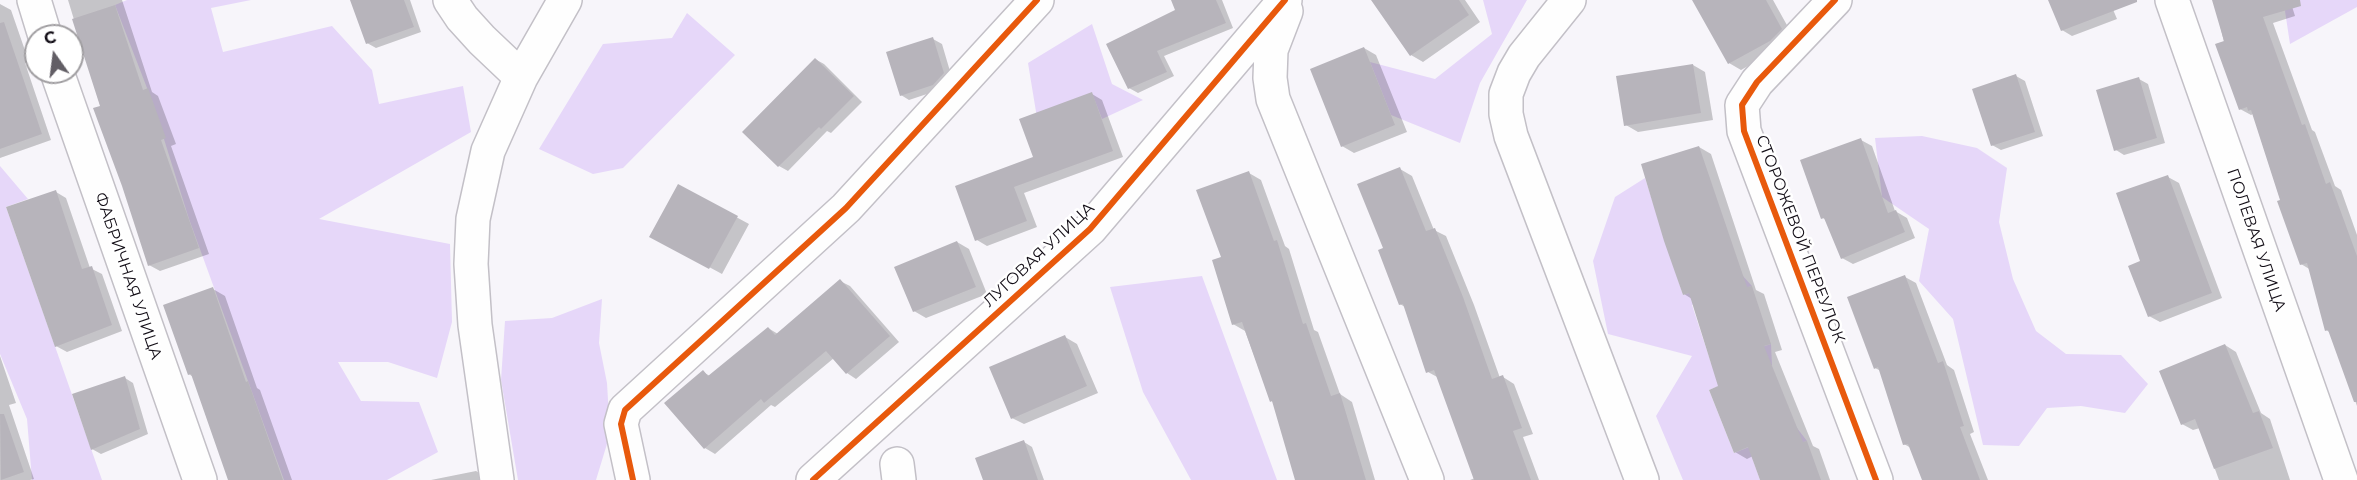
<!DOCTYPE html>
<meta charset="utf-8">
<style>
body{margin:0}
#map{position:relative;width:2357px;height:480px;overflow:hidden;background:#f7f5fa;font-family:Montserrat,sans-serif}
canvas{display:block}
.north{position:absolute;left:24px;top:24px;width:60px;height:60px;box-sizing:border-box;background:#fff;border:2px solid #a09ea1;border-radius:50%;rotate:346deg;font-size:16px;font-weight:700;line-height:24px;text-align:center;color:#110c15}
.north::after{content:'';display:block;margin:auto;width:21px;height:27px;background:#625e65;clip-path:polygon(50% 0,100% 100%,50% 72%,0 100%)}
</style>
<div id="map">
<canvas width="2357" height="480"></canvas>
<div class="north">С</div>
</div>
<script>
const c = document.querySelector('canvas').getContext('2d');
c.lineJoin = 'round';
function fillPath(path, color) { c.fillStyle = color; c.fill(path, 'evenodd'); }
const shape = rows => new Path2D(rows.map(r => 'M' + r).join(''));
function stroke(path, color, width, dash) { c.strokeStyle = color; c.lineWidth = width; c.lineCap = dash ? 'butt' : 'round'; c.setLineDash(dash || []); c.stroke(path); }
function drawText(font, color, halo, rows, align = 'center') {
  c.font = font + ' Montserrat,sans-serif'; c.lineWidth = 5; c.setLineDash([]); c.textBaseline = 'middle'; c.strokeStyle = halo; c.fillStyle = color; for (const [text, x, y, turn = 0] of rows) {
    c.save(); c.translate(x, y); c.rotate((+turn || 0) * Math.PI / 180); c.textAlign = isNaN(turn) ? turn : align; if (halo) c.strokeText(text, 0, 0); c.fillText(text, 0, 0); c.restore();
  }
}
fillPath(shape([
 [127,0,251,0,211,8,223,52,332,26,372,70,379,104,463,86,471,132,319,219,450,244,452,322,437,378,388,362,338,362,361,401,419,402,438,452,387,480,284,480,189,219,152,101,115,5],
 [1483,0,1527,0,1480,83,1460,143,1391,115,1370,62,1435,79,1492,34],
 [2287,0,2357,0,2357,7,2290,44,2285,11],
 [687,13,735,55,623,168,593,174,539,149,603,44,672,38],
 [1092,24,1112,84,1143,100,1102,119,1092,93,1038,124,1028,63],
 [1922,136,1977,148,2007,168,1999,222,2013,279,2036,331,2066,354,2121,355,2148,384,2125,413,2081,406,2047,408,2019,446,1983,445,1953,319,1919,281,1929,229,1882,197,1875,138],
 [0,166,28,199,6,207,102,480,32,480,27,419,0,354],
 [1645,178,1683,295,1742,275,1752,286,1692,305,1711,363,1771,344,1772,365,1709,390,1734,453,1797,428,1807,441,1753,460,1760,480,1683,480,1656,416,1692,356,1608,334,1593,261,1615,197],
 [1202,276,1242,385,1277,480,1191,480,1143,392,1110,287],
 [602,299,599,343,607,383,610,434,596,480,518,480,501,380,505,321,552,318]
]), '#e6d7f9');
fillPath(shape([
 [68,0,122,0,152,92,158,96,176,144,171,146,209,254,160,271,149,265],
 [352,0,410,0,421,32,376,48,367,43],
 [1173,0,1222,0,1233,28,1164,56,1174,76,1138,93,1129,88,1177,11],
 [1380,0,1465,0,1480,22,1423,62,1411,55],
 [1697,0,1773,0,1793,36,1782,47,1741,70,1729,63],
 [2050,0,2109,0,2117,19,2072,36,2062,30],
 [2214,0,2290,0,2295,16,2273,23,2312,130,2315,132,2335,186,2341,190,2357,235,2357,406,2331,333,2326,330,2311,270,2301,264,2253,114,2251,115,2240,109],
 [0,4,11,10,29,62,25,63,51,140,0,158],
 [933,39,942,44,952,78,942,89,909,100,901,95],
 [1364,48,1376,55,1407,132,1354,153,1342,146],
 [815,59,824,64,862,102,831,133,827,131,788,171,779,166,744,132],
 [1693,65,1705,72,1713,120,1638,132,1626,125],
 [2016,76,2025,81,2043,136,2001,150,1992,145],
 [2139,79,2148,84,2165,143,2124,155,2116,150],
 [1092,94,1102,100,1123,157,1024,193,1037,227,987,246,977,240,957,187,1035,158],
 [1861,140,1872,146,1895,211,1907,218,1915,238,1853,264,1842,258,1826,220,1823,218],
 [1699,147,1711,154,1756,290,1764,294,1782,350,1775,352,1813,446,1819,449,1830,480,1762,480,1753,456,1747,459,1735,452,1720,387,1692,299,1684,294],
 [1400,169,1412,176,1434,230,1446,236,1474,305,1500,378,1503,377,1514,384,1533,434,1523,437,1539,480,1470,480,1475,478,1439,378,1428,372,1405,307,1400,304,1385,249],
 [1249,173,1261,180,1285,246,1289,249,1314,330,1318,332,1340,394,1352,402,1375,480,1297,480,1274,402,1271,401,1245,331,1233,324,1223,258],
 [2168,177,2179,183,2222,298,2160,322,2149,316,2142,262],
 [679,186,749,224,722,274,661,241],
 [56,192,66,198,90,268,102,274,122,331,67,352,56,346],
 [957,242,969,249,987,294,926,318,914,311],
 [1905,277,1916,283,1947,365,1954,370,1974,432,1970,434,1988,480,1923,480,1911,448,1904,444,1881,371,1875,368],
 [840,281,850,286,899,342,856,379,847,373,834,358,775,407,771,405,715,454,705,448,703,372,710,376,768,328,778,334],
 [213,289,225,296,257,388,260,390,292,480,230,480,193,377,189,374],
 [1065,337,1077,344,1098,393,1024,424,1012,418],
 [2225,345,2236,352,2261,413,2270,419,2290,480,2219,480,2200,428,2193,430,2182,424],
 [0,356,16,403,9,405,34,479,30,480,0,480],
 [125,378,133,383,148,434,101,454,92,449],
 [1024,442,1032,447,1044,480,985,480],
 [476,471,484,476,485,480,431,480]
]), '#0003');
fillPath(shape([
 [350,0,404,0,414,27,366,44],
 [1171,0,1216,0,1226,23,1157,51,1167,72,1128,89,1106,44,1175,10],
 [1371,0,1459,0,1469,15,1410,56],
 [1692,0,1766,0,1782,29,1770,41,1728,64],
 [2048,0,2137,0,2137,2,2061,31],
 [2212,0,2300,0,2301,6,2263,17,2302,125,2305,124,2326,184,2330,182,2357,256,2357,402,2354,402,2328,330,2325,331,2307,263,2300,265,2277,201,2280,200,2251,110,2248,111,2247,107,2239,110,2215,44,2224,41],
 [115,5,143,90,148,88,166,138,161,140,199,248,148,266,122,186,93,108,100,106,72,19],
 [4,22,42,134,0,149,0,23],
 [933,37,944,73,933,85,900,96,886,52],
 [1364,47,1395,125,1341,147,1310,69],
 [815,58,854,96,821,129,819,127,778,167,742,132],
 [1693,64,1701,113,1624,126,1616,76],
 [2016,74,2035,132,1991,146,1972,89],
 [2139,77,2157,138,2114,151,2096,90],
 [1092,92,1113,151,1014,187,1027,221,975,241,955,186,1033,157,1019,119],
 [1861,138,1888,213,1896,210,1905,232,1841,259,1824,218,1821,219,1800,160],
 [1699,146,1747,287,1752,286,1771,344,1764,346,1803,442,1807,441,1821,480,1760,480,1748,447,1734,453,1709,390,1718,386,1689,293,1683,295,1664,241,1641,164],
 [1400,167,1426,231,1435,228,1463,297,1492,379,1503,375,1522,428,1513,431,1531,480,1474,480,1434,370,1426,373,1403,304,1399,305,1378,250,1383,248,1357,184],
 [1249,171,1274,241,1277,240,1303,324,1306,323,1331,396,1340,393,1366,480,1295,480,1272,401,1270,402,1242,322,1232,325,1212,260,1221,257,1196,190],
 [2168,175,2212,293,2148,317,2128,266,2140,261,2116,193],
 [678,184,738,216,709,269,649,237],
 [56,190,82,269,92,266,112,325,55,347,6,207],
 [957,241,976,287,913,312,894,267],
 [1905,275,1938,363,1943,361,1964,426,1960,427,1980,480,1922,480,1908,444,1903,445,1878,367,1874,369,1847,297],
 [840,279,890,336,846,374,826,351,764,403,761,399,704,449,664,403,703,370,708,376,768,327,775,335],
 [213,287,246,382,248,381,283,480,228,480,191,374,188,375,163,305],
 [1065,335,1087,386,1011,419,989,367],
 [2225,344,2253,413,2259,411,2273,448,2214,469,2195,419,2181,425,2159,371],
 [125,376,140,429,91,450,72,394],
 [0,414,4,414,24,472,1,480],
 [1024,440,1038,480,983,480,975,458]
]), '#b7b4bb');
const minor = shape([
 [34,0,45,36],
 [450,0,462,18,482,40,521,77],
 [1569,0,1524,56,1514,73,1506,94,1506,114,1511,136,1642,480],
 [1835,0,1757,82,1742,105,1744,131,1876,480],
 [2172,0,2341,480],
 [1286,11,1271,50,1270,78,1273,99,1427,480],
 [57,72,200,480],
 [897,464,899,480],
 [497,480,475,325,471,264,473,219,488,151,521,77,565,0],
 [633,480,621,424,625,410,846,208,1037,0],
 [813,480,1090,229,1285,0]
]);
stroke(minor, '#c3c0c7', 36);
stroke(minor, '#fefefe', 33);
stroke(shape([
 [1835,0,1757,82,1742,105,1744,131,1876,480],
 [633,480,621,424,625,410,846,208,1037,0],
 [813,480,1090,229,1285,0]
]), '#e8590c', 6);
drawText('16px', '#110c15', '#fff', [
 ["СТОРОЖЕВОЙ ПЕРЕУЛОК",1800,239,69],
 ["ПОЛЕВАЯ УЛИЦА",2256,240,71],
 ["ЛУГОВАЯ УЛИЦА",1039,255,-43],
 ["ФАБРИЧНАЯ УЛИЦА",128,276,71]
]);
</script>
